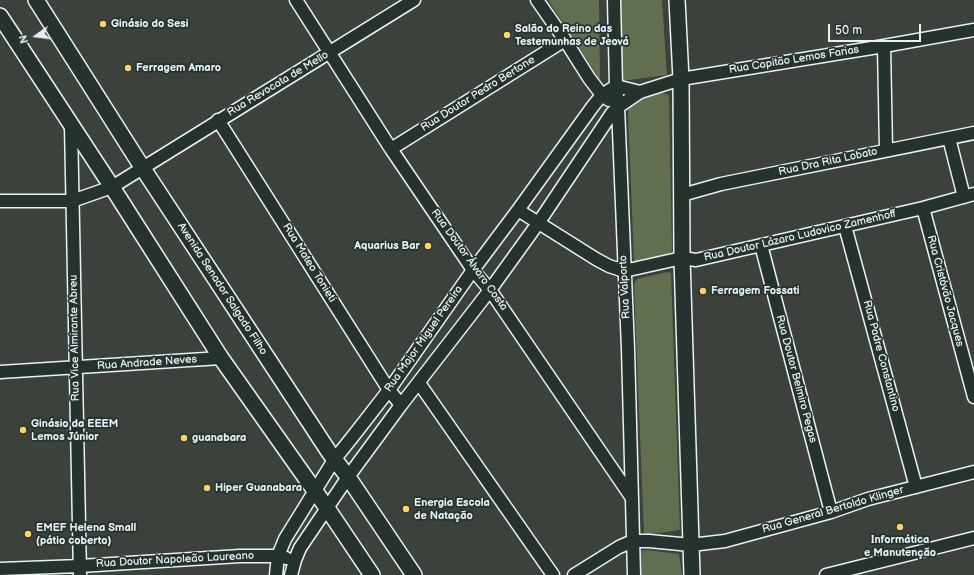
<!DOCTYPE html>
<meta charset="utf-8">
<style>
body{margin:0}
#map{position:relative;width:974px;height:575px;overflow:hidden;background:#3c413b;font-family:"Balsamiq Sans",sans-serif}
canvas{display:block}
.north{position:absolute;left:16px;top:16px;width:40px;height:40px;-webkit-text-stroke:3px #26332d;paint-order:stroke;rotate:256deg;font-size:11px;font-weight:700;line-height:16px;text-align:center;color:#e8f1f8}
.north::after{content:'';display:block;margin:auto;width:14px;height:18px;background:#e8f1f8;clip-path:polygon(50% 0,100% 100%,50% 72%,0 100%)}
.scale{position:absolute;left:828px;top:24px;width:93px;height:18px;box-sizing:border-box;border:2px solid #e8f1f8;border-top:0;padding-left:5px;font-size:12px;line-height:14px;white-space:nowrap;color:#e8f1f8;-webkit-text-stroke:3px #26332d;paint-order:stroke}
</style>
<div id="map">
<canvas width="974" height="575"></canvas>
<div class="north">N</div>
<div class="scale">50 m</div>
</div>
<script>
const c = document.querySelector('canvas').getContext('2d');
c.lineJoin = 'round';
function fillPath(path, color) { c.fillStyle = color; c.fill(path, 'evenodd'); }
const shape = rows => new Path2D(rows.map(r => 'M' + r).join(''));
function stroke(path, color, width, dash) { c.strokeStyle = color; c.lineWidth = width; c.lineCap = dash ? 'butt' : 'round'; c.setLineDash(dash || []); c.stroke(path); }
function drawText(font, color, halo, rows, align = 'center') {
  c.font = font + ' "Balsamiq Sans",sans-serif'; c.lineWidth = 3.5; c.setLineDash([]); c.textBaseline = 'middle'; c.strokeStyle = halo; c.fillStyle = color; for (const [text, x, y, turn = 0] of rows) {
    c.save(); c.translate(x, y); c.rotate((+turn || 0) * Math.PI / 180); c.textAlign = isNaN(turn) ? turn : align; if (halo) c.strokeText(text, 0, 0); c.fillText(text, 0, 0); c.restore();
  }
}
fillPath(shape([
 [548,0,599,0,600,80],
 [619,0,662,0,667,75,621,81],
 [659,92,669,95,672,250,669,255,634,262,628,111,631,104],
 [667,272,671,273,680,530,644,535,634,285,637,279],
 [647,550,679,554,682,575,640,575,639,557,641,551]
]), '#616f50');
const minor = shape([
 [296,0,391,149,473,270,490,290,632,498],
 [537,0,565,40,589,78,602,95,609,100],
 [614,0,616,86,618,107,628,349,634,575],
 [884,46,886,150],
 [218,120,389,390,401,405],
 [71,125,80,575],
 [949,138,964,197],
 [391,149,565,40],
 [682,195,721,184,974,133],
 [0,201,72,201,112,187,414,0],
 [923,208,974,397],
 [518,210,596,259,609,266,624,271,682,258,696,260,923,208,974,194],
 [845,226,916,487],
 [761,245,831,512],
 [0,372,221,358],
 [419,383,553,575],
 [0,569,80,566,240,556,278,556,286,558],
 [276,575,278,556,285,539,334,460,354,435,389,390,473,270,518,210,593,106,602,95,616,86,640,92],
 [291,575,295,560,300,548,348,477,401,405,490,290,539,222,612,113,618,107,640,92,681,79,884,46,974,30],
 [574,575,619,547,633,541,649,541,691,545,725,541,831,512,868,499,974,472],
 [826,575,974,538]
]);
const major = shape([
 [36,0,142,167,329,452,348,477,414,575],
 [677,0,681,79,682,258,692,575],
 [0,16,112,187,221,358,327,508,372,575]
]);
stroke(minor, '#e8f1f8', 15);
stroke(major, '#e8f1f8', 18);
stroke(minor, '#26332d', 12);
stroke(major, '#26332d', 15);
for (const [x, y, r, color] of [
 [103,24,4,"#ffd166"],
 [507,35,4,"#ffd166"],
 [128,68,4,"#ffd166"],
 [428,246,4,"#ffd166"],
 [703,291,4,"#ffd166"],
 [23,430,4,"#ffd166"],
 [184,438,4,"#ffd166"],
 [207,488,4,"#ffd166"],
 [406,509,4,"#ffd166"],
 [900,527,4,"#ffd166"],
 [28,534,4,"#ffd166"]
]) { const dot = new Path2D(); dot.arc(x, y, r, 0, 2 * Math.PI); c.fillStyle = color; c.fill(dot); stroke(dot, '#26332d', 1.5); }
drawText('bold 11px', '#e8f1f8', '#26332d', [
 ["Ginásio do Sesi",111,24],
 ["Salão do Reino das",515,29],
 ["Testemunhas de Jeová",515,42],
 ["Ferragem Amaro",136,68],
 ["Aquarius Bar",420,246,"right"],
 ["Ferragem Fossati",711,291],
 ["Ginásio da EEEM",31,424],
 ["Lemos Júnior",31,437],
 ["guanabara",192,438],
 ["Hiper Guanabara",215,488],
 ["Energia Escola",414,503],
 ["de Natação",414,516],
 ["EMEF Helena Small",36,528],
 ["(pátio coberto)",36,541],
 ["Informática",900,540,"center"],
 ["e Manutenção",900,553,"center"]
], 'left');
drawText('11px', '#e8f1f8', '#26332d', [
 ["Rua Capitão Lemos Farias",794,60,-9],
 ["Rua Revocata de Mello",278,84,-31],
 ["Rua Doutor Pedro Bertone",478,94,-32],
 ["Rua Dra Rita Lobato",828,162,-12],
 ["Rua Doutor Lázaro Ludovico Zamenhoff",800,236,-13],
 ["Rua Doutor Álvaro Costa",469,260,54],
 ["Rua Mateo Tonieti",309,263,58],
 ["Rua Valporto",625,287,-93],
 ["Avenida Senador Salgado Filho",222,289,57],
 ["Rua Cristóvão Jacques",945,291,75],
 ["Rua Vice Almirante Abreu",75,338,-91],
 ["Rua Major Miguel Pereira",424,339,-55],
 ["Rua Padre Constantino",881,356,75],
 ["Rua Andrade Neves",147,363,-4],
 ["Rua Doutor Belmiro Pegas",796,379,75],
 ["Rua General Bertoldo Klinger",833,510,-16],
 ["Rua Doutor Napoleão Laureano",175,560,-3]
]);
</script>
